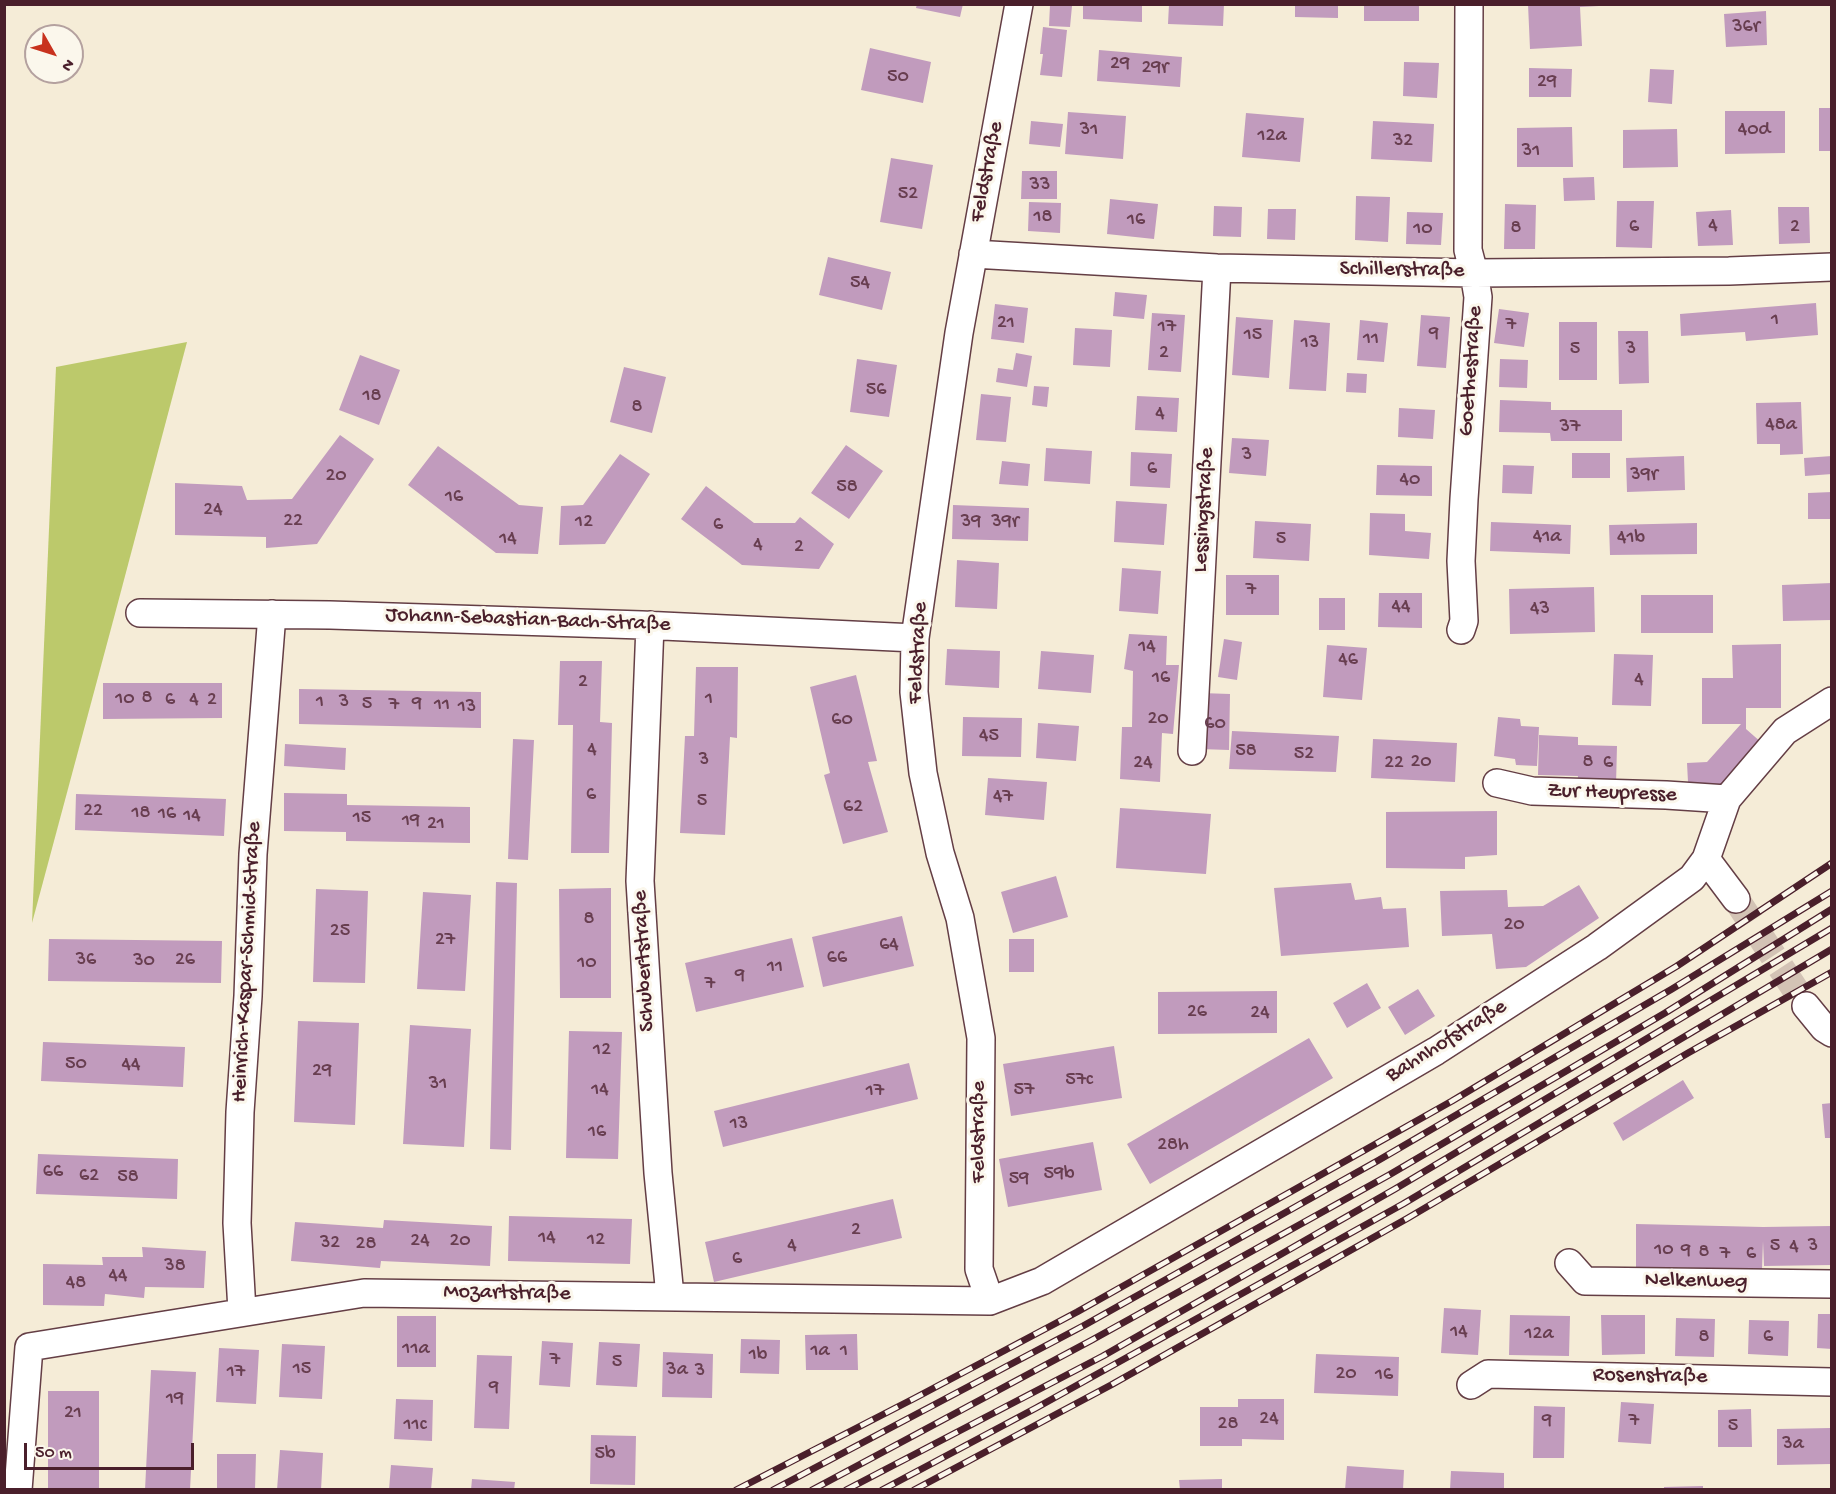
<!DOCTYPE html>
<meta charset="utf-8">
<style>
body{margin:0}
#map{position:relative;width:1836px;height:1494px;overflow:hidden;background:#f5ecd7;font-family:"Gochi Hand",sans-serif}
canvas{display:block}
.frame{position:absolute;inset:0;border:6px solid #4a1f2b;pointer-events:none}
.north{position:absolute;left:24px;top:24px;width:60px;height:60px;box-sizing:border-box;background:#fbf7ec;border:2px solid #b4a19f;border-radius:50%;rotate:129deg;font-size:16px;font-weight:700;line-height:24px;text-align:center;color:#4a1f2b}
.north::after{content:'';display:block;margin:auto;width:21px;height:27px;background:#c8321e;clip-path:polygon(50% 0,100% 100%,50% 72%,0 100%)}
.scale{position:absolute;left:24px;top:1443px;width:170px;height:27px;box-sizing:border-box;border:3px solid #4a1f2b;border-top:0;padding-left:8px;font-size:18px;line-height:21px;white-space:nowrap;color:#4a1f2b;-webkit-text-stroke:4px #fbf7ec;paint-order:stroke}
</style>
<div id="map">
<canvas width="1836" height="1494"></canvas>
<div class="frame"></div>
<div class="north">N</div>
<div class="scale">50 m</div>
</div>
<script>
const c = document.querySelector('canvas').getContext('2d');
c.lineJoin = 'round';
function fillPath(path, color) { c.fillStyle = color; c.fill(path, 'evenodd'); }
const shape = rows => new Path2D(rows.map(r => 'M' + r).join(''));
function stroke(path, color, width, dash) { c.strokeStyle = color; c.lineWidth = width; c.lineCap = dash ? 'butt' : 'round'; c.setLineDash(dash || []); c.stroke(path); }
function drawText(font, color, halo, rows, align = 'center') {
  c.font = font + ' "Gochi Hand",sans-serif'; c.lineWidth = 6; c.setLineDash([]); c.textBaseline = 'middle'; c.strokeStyle = halo; c.fillStyle = color; for (const [text, x, y, turn = 0] of rows) {
    c.save(); c.translate(x, y); c.rotate((+turn || 0) * Math.PI / 180); c.textAlign = isNaN(turn) ? turn : align; if (halo) c.strokeText(text, 0, 0); c.fillText(text, 0, 0); c.restore();
  }
}
fillPath(shape([
 [187,342,116,610,32,923,56,367]
]), '#bcc96b');
fillPath(shape([
 [917,4,963,4,960,17,916,8],
 [1083,4,1142,4,1142,22,1083,19],
 [1169,4,1224,4,1223,26,1168,24],
 [1295,4,1338,4,1338,18,1295,17],
 [1364,4,1419,4,1419,21,1364,21],
 [1528,4,1599,4,1599,6,1580,7,1582,46,1530,49],
 [1050,5,1072,6,1070,27,1049,26],
 [1766,11,1767,45,1726,47,1724,14],
 [1043,27,1067,30,1062,77,1040,75,1043,54,1040,54],
 [870,48,931,62,923,103,861,90],
 [1099,50,1182,57,1180,87,1097,81],
 [1404,62,1439,63,1437,98,1403,96],
 [1529,68,1572,69,1571,97,1529,97],
 [1650,69,1674,70,1672,104,1648,102],
 [1819,108,1832,108,1832,151,1819,151],
 [1725,111,1785,111,1785,153,1725,154],
 [1068,112,1126,116,1123,159,1065,154],
 [1246,113,1304,118,1300,162,1242,157],
 [1031,121,1063,124,1060,147,1029,144],
 [1373,121,1434,124,1432,162,1371,159],
 [1572,127,1573,167,1517,167,1517,128],
 [1677,129,1678,167,1623,168,1623,130],
 [891,158,933,165,922,229,880,222],
 [1022,171,1057,171,1057,199,1021,199],
 [1594,177,1595,200,1564,201,1563,178],
 [1356,196,1390,197,1388,242,1355,240],
 [1110,199,1158,204,1154,239,1107,234],
 [1617,201,1654,201,1652,248,1616,247],
 [1029,202,1061,203,1060,233,1028,231],
 [1505,204,1536,205,1535,249,1504,249],
 [1214,206,1242,207,1241,237,1213,236],
 [1778,207,1809,207,1810,243,1779,244],
 [1268,209,1296,209,1295,240,1267,239],
 [1731,210,1733,245,1698,246,1696,212],
 [1407,212,1443,213,1441,245,1406,244],
 [828,257,891,272,882,310,819,295],
 [1115,292,1147,295,1144,319,1113,316],
 [1816,303,1818,335,1746,341,1745,332,1681,336,1680,314],
 [995,304,1028,308,1024,343,991,339],
 [1499,309,1529,313,1524,347,1494,343],
 [1152,313,1185,315,1181,372,1148,370],
 [1421,315,1450,317,1446,368,1417,366],
 [1236,317,1273,320,1269,378,1232,375],
 [1294,320,1330,323,1326,391,1289,389],
 [1360,320,1388,323,1384,362,1357,360],
 [1559,322,1597,322,1597,380,1559,380],
 [1075,328,1112,330,1110,367,1073,365],
 [1618,331,1648,331,1649,383,1619,384],
 [1016,353,1032,356,1027,387,996,382,998,368,1013,370],
 [360,355,400,370,379,425,339,410],
 [857,359,897,365,889,417,850,412],
 [1500,359,1528,360,1527,388,1499,387],
 [624,367,666,377,652,433,610,422],
 [1347,373,1367,374,1366,393,1346,392],
 [1034,386,1049,387,1047,407,1032,405],
 [981,394,1011,397,1006,442,976,440],
 [1137,396,1179,398,1177,432,1135,430],
 [1500,400,1551,402,1551,410,1622,410,1622,441,1551,441,1550,433,1499,432],
 [1801,402,1803,454,1780,455,1780,444,1757,444,1756,403],
 [1399,408,1435,410,1433,439,1398,437],
 [340,435,374,459,317,544,266,548,266,537,175,535,175,483,242,486,247,500,292,499],
 [1232,438,1269,440,1266,476,1229,473],
 [846,445,883,471,849,519,811,493],
 [438,446,519,505,543,507,538,554,496,553,408,485],
 [1046,448,1092,451,1090,484,1044,481],
 [1131,452,1172,454,1170,488,1130,486],
 [1572,453,1610,453,1610,478,1572,478],
 [620,454,650,474,605,544,559,545,561,506,583,505],
 [1684,456,1685,490,1627,492,1626,458],
 [1832,456,1832,474,1805,476,1804,458],
 [1002,461,1030,464,1028,486,999,484],
 [1377,465,1432,466,1432,496,1376,495],
 [1503,465,1534,466,1532,494,1502,493],
 [706,486,754,523,795,523,800,517,834,544,819,569,742,565,681,519],
 [1832,492,1832,519,1808,519,1808,493],
 [1116,501,1167,504,1164,545,1114,542],
 [953,505,1029,508,1028,541,952,539],
 [1370,513,1405,514,1405,531,1431,533,1429,559,1369,555],
 [1255,521,1311,524,1309,561,1253,558],
 [1491,522,1571,525,1570,554,1490,551],
 [1697,523,1697,554,1610,555,1609,525],
 [957,560,999,563,997,609,955,607],
 [1122,568,1161,571,1158,614,1119,611],
 [1226,575,1279,575,1279,615,1226,615],
 [1832,583,1832,620,1783,621,1782,585],
 [1594,587,1595,632,1510,634,1509,589],
 [1379,593,1422,593,1422,628,1378,627],
 [1641,595,1713,595,1713,633,1641,633],
 [1319,598,1345,598,1345,630,1319,630],
 [1129,634,1167,636,1166,665,1179,665,1173,734,1162,733,1160,782,1120,779,1122,727,1132,727,1133,671,1124,669],
 [1224,639,1242,642,1237,680,1218,677],
 [1781,644,1781,708,1746,708,1746,729,1762,743,1726,786,1692,785,1688,782,1687,763,1707,762,1741,724,1702,724,1702,678,1733,678,1732,645],
 [1327,645,1367,648,1362,700,1323,697],
 [947,649,1000,651,999,688,945,685],
 [1041,651,1094,655,1091,693,1038,689],
 [1614,654,1653,655,1651,706,1612,705],
 [560,661,602,661,600,722,612,723,609,853,571,853,573,725,558,725],
 [696,667,738,667,737,738,730,737,725,835,680,833,685,736,694,736],
 [856,675,877,761,868,762,888,832,843,844,824,775,830,773,810,687],
 [103,683,222,683,222,718,103,719],
 [299,689,481,692,481,728,299,724],
 [1201,693,1230,694,1229,750,1200,749],
 [963,717,1022,718,1021,757,962,756],
 [1498,717,1520,719,1521,726,1539,727,1537,766,1516,765,1515,759,1494,756],
 [1038,723,1079,726,1076,761,1036,758],
 [1232,731,1339,736,1336,772,1229,769],
 [1539,735,1578,737,1578,745,1617,746,1616,785,1577,784,1578,776,1538,775],
 [513,739,534,740,528,860,508,859],
 [1373,739,1457,743,1455,782,1371,778],
 [285,744,346,748,345,770,284,766],
 [988,778,1047,782,1044,820,985,815],
 [284,793,347,794,347,805,470,807,470,843,346,841,346,832,284,831],
 [76,794,226,799,224,836,75,830],
 [1120,808,1211,814,1206,874,1116,868],
 [1497,811,1497,855,1465,857,1465,869,1386,868,1386,812],
 [1056,876,1068,917,1013,933,1001,892],
 [496,882,517,883,511,1150,490,1149],
 [1351,883,1355,900,1381,897,1383,909,1406,908,1409,947,1281,956,1274,888],
 [1579,885,1599,918,1526,967,1496,969,1492,934,1442,936,1440,891,1507,890,1508,907,1543,906],
 [611,888,611,998,560,998,559,889],
 [316,889,368,891,365,983,313,982],
 [423,892,471,895,465,991,417,989],
 [902,916,914,966,823,987,812,937],
 [792,938,804,987,696,1012,685,963],
 [49,939,222,941,221,983,48,981],
 [1009,939,1034,939,1034,972,1009,972],
 [1367,983,1381,1008,1347,1028,1333,1003],
 [1418,989,1435,1016,1405,1035,1388,1007],
 [1277,991,1277,1033,1158,1034,1158,992],
 [298,1021,359,1023,355,1125,294,1122],
 [410,1025,471,1029,464,1147,403,1144],
 [569,1031,622,1032,618,1159,566,1158],
 [1309,1038,1333,1078,1150,1184,1127,1144],
 [43,1042,185,1047,183,1087,41,1081],
 [1114,1046,1122,1098,1011,1116,1003,1064],
 [909,1063,918,1099,723,1147,714,1111],
 [1683,1080,1694,1098,1623,1141,1613,1123],
 [1832,1103,1832,1138,1825,1138,1822,1104],
 [1093,1142,1102,1190,1008,1207,999,1159],
 [38,1154,178,1159,177,1199,36,1194],
 [893,1199,902,1238,714,1282,705,1242],
 [509,1216,632,1219,630,1264,508,1261],
 [384,1220,492,1226,490,1266,381,1261,380,1268,291,1261,295,1222,383,1228],
 [1636,1224,1763,1227,1832,1226,1832,1265,1764,1266,1763,1241,1762,1269,1636,1267],
 [142,1247,206,1251,204,1288,145,1287,144,1298,105,1294,104,1306,43,1305,43,1264,103,1265,102,1257,143,1257],
 [1444,1308,1481,1310,1478,1355,1441,1353],
 [1818,1314,1832,1314,1832,1349,1817,1348],
 [1510,1315,1570,1316,1569,1356,1509,1355],
 [1601,1315,1645,1315,1645,1354,1602,1355],
 [397,1316,436,1316,436,1367,397,1367],
 [1676,1318,1715,1319,1714,1357,1675,1356],
 [1749,1320,1789,1321,1788,1356,1748,1354],
 [857,1334,858,1370,806,1370,805,1335],
 [741,1339,780,1340,779,1374,740,1373],
 [542,1341,573,1343,570,1387,539,1385],
 [599,1342,640,1344,637,1387,596,1385],
 [282,1344,325,1346,322,1399,279,1397],
 [219,1348,259,1350,256,1404,216,1402],
 [663,1352,713,1354,712,1398,662,1397],
 [1316,1354,1399,1357,1398,1396,1314,1393],
 [477,1355,512,1356,509,1429,474,1428],
 [151,1370,196,1372,190,1490,145,1490],
 [48,1391,99,1391,99,1490,48,1490],
 [396,1399,433,1400,432,1441,394,1439],
 [1238,1399,1284,1399,1284,1440,1242,1439,1242,1446,1200,1446,1200,1407,1238,1407],
 [1621,1402,1654,1404,1651,1444,1618,1442],
 [1534,1406,1565,1407,1564,1458,1533,1458],
 [1751,1409,1752,1447,1718,1447,1718,1410],
 [1831,1428,1831,1464,1777,1465,1777,1429],
 [591,1435,636,1436,635,1485,590,1484],
 [280,1450,323,1453,321,1490,277,1490],
 [217,1454,256,1454,255,1490,217,1490],
 [391,1465,433,1468,431,1490,389,1490],
 [1347,1466,1404,1470,1403,1490,1345,1490],
 [1451,1471,1504,1473,1504,1490,1450,1490],
 [472,1479,515,1482,514,1490,471,1490],
 [1222,1479,1222,1490,1180,1490,1179,1480],
 [1703,1486,1703,1490,1664,1490,1664,1487]
]), '#c19bbd');
stroke(shape([
 [1736,899,1806,1006]
]), '#d3c3b5', 27, [27, 14]);
const minor = shape([
 [973,254,1217,268,1474,273,1729,271,1832,267],
 [140,613,330,615,642,625,915,638],
 [650,625,640,881,658,1173,670,1296],
 [1461,630,1464,621,1461,561,1464,499,1478,297,1474,273,1468,250,1469,4],
 [1192,751,1217,268],
 [1497,783,1532,791,1666,795,1727,799],
 [1706,859,1736,899],
 [1806,1006,1824,1028,1832,1033],
 [1569,1263,1585,1281,1832,1284],
 [990,1301,979,1269,981,1038,960,918,940,853,923,773,914,692,915,638,959,333,1019,4],
 [242,1311,237,1223,240,1112,248,996,253,854,272,614],
 [1471,1385,1488,1374,1832,1382],
 [18,1490,29,1347,364,1293,990,1301,1042,1281,1436,1051,1597,947,1692,878,1706,859,1727,799,1785,731,1832,701]
]);
stroke(minor, '#643e45', 30);
stroke(minor, '#fff', 27);
const rail = shape([
 [736,1490,915,1398,1077,1312,1452,1101,1677,966,1832,863],
 [773,1490,1083,1326,1379,1160,1672,989,1832,891],
 [812,1490,1092,1340,1389,1175,1665,1013,1832,909],
 [846,1490,1103,1356,1395,1189,1832,928],
 [882,1490,1036,1408,1403,1204,1832,949],
 [914,1490,1111,1385,1408,1218,1688,1053,1832,972]
]);
stroke(rail, '#4a1f2b', 7);
stroke(rail, '#fbf7ec', 4.5, [14]);
drawText('20px', '#683e50', null, [
 ["36r",1746,28],
 ["29",1120,65],
 ["29r",1155,69],
 ["50",898,78],
 ["29",1547,83],
 ["31",1089,131],
 ["40d",1754,131],
 ["12a",1272,137],
 ["32",1403,142],
 ["31",1531,152],
 ["33",1040,186],
 ["52",908,195],
 ["18",1043,218],
 ["16",1136,221],
 ["4",1713,227],
 ["6",1634,228],
 ["2",1795,228],
 ["8",1516,229],
 ["10",1423,230],
 ["54",860,284],
 ["1",1775,321],
 ["21",1006,324],
 ["7",1511,326],
 ["17",1167,328],
 ["9",1434,335],
 ["15",1253,336],
 ["11",1371,340],
 ["13",1310,344],
 ["5",1575,350],
 ["3",1631,350],
 ["2",1164,354],
 ["56",876,391],
 ["18",372,397],
 ["8",637,408],
 ["4",1160,415],
 ["48a",1781,426],
 ["37",1570,428],
 ["3",1247,456],
 ["6",1152,470],
 ["39r",1644,476],
 ["20",336,477],
 ["40",1410,481],
 ["58",847,488],
 ["16",454,498],
 ["24",213,511],
 ["22",293,522],
 ["12",584,523],
 ["39",971,523],
 ["39r",1005,523],
 ["6",718,526],
 ["41a",1547,538],
 ["41b",1631,539],
 ["14",508,540],
 ["5",1281,540],
 ["4",758,546],
 ["2",799,548],
 ["7",1251,591],
 ["44",1401,608],
 ["43",1540,610],
 ["14",1147,648],
 ["46",1348,661],
 ["16",1161,679],
 ["4",1639,681],
 ["2",583,683],
 ["8",147,699],
 ["10",125,700],
 ["1",709,700],
 ["6",170,701],
 ["4",194,701],
 ["2",212,701],
 ["1",320,703],
 ["3",344,703],
 ["5",367,705],
 ["9",417,705],
 ["7",394,706],
 ["11",442,706],
 ["13",467,708],
 ["20",1158,720],
 ["60",842,721],
 ["60",1215,725],
 ["45",989,737],
 ["4",592,751],
 ["58",1246,752],
 ["52",1304,755],
 ["3",704,761],
 ["20",1421,763],
 ["8",1588,763],
 ["24",1143,764],
 ["22",1394,764],
 ["6",1608,764],
 ["6",591,796],
 ["47",1003,798],
 ["5",702,802],
 ["62",853,808],
 ["22",93,812],
 ["18",141,814],
 ["16",167,815],
 ["14",192,817],
 ["15",362,819],
 ["19",411,822],
 ["21",436,825],
 ["8",589,920],
 ["20",1514,926],
 ["25",340,932],
 ["27",445,941],
 ["64",889,946],
 ["66",837,959],
 ["36",86,961],
 ["26",185,961],
 ["30",144,962],
 ["10",587,964],
 ["11",775,968],
 ["9",740,977],
 ["7",710,985],
 ["26",1197,1013],
 ["24",1260,1014],
 ["12",602,1051],
 ["50",76,1065],
 ["44",131,1066],
 ["29",322,1072],
 ["57c",1079,1081],
 ["31",438,1085],
 ["14",600,1091],
 ["57",1024,1091],
 ["17",875,1092],
 ["13",739,1125],
 ["16",597,1133],
 ["28h",1173,1146],
 ["66",53,1173],
 ["59b",1059,1175],
 ["62",89,1177],
 ["58",128,1178],
 ["59",1019,1180],
 ["2",856,1231],
 ["14",547,1239],
 ["12",596,1241],
 ["24",420,1242],
 ["20",460,1242],
 ["32",330,1244],
 ["28",366,1245],
 ["4",792,1247],
 ["5",1775,1247],
 ["3",1813,1247],
 ["4",1794,1248],
 ["10",1664,1251],
 ["9",1686,1252],
 ["8",1704,1253],
 ["7",1725,1255],
 ["6",1751,1255],
 ["6",737,1260],
 ["38",175,1267],
 ["44",118,1277],
 ["48",76,1284],
 ["14",1459,1333],
 ["12a",1539,1335],
 ["8",1704,1338],
 ["6",1768,1338],
 ["11a",416,1350],
 ["1a",820,1352],
 ["1",844,1352],
 ["1b",758,1356],
 ["7",555,1361],
 ["5",617,1363],
 ["15",302,1370],
 ["3a",677,1371],
 ["3",700,1372],
 ["17",236,1373],
 ["20",1346,1375],
 ["16",1384,1376],
 ["9",494,1389],
 ["19",175,1400],
 ["21",73,1414],
 ["24",1269,1420],
 ["9",1547,1422],
 ["7",1634,1422],
 ["28",1228,1425],
 ["11c",415,1426],
 ["5",1733,1427],
 ["3a",1793,1445],
 ["5b",605,1455]
]);
drawText('22px', '#4a1f2b', '#fbf7ec', [
 ["Feldstraße",988,172,-79],
 ["Schillerstraße",1402,271,1],
 ["Goethestraße",1472,371,-86],
 ["Lessingstraße",1205,510,-87],
 ["Johann-Sebastian-Bach-Straße",528,621,2],
 ["Feldstraße",919,653,-87],
 ["Zur Heupresse",1612,794,2],
 ["Schubertstraße",645,961,-93],
 ["Heinrich-Kaspar-Schmid-Straße",248,962,-87],
 ["Bahnhofstraße",1447,1042,-32],
 ["Feldstraße",980,1132,-90],
 ["Nelkenweg",1696,1282,1],
 ["Mozartstraße",507,1294,1],
 ["Rosenstraße",1650,1377,1]
]);
</script>
